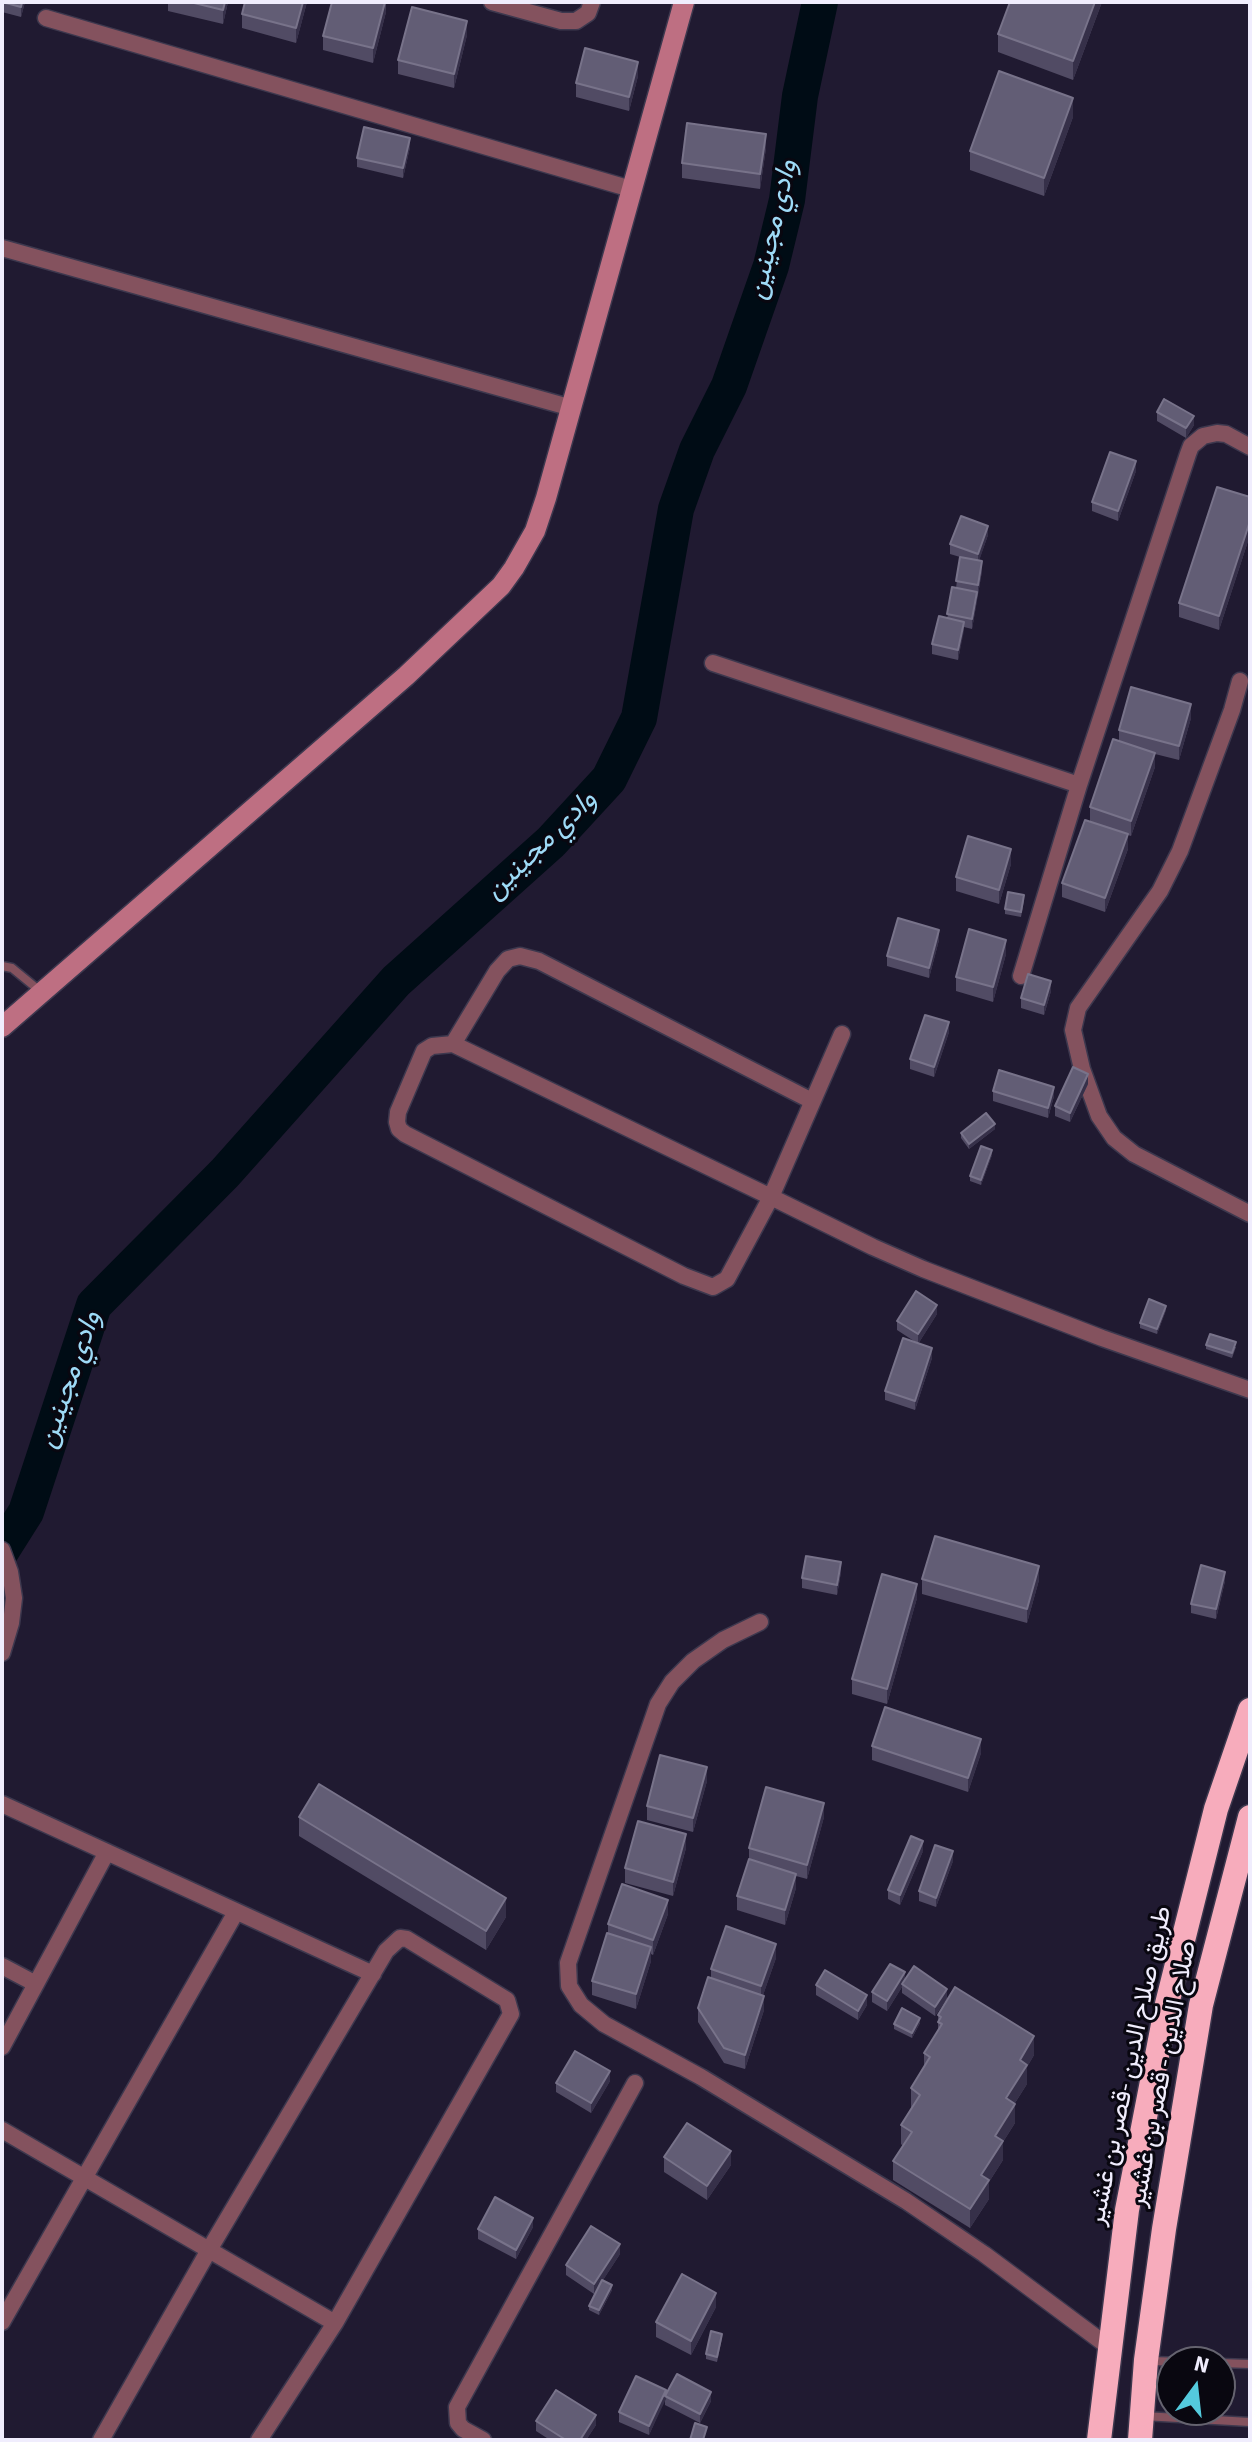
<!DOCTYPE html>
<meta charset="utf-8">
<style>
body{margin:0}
#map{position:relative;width:1252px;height:2442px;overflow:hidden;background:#201a31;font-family:"Source Sans 3",sans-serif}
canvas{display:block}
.frame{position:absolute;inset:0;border:4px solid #f0edfd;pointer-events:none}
.north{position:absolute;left:1156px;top:2346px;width:80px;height:80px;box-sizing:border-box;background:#090710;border:2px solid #65636f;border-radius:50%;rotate:15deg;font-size:22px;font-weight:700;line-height:32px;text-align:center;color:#f0edfd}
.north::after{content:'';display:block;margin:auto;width:28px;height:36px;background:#54cadd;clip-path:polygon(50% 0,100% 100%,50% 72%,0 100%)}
</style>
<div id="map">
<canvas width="1252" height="2442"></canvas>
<div class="frame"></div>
<div class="north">N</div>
</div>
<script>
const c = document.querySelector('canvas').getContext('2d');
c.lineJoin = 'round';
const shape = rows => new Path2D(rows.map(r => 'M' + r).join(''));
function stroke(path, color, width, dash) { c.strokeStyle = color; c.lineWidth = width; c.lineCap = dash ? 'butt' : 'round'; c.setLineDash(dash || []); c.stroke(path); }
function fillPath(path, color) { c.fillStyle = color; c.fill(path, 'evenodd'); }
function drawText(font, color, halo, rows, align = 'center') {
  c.font = font + ' "Source Sans 3",Vazirmatn,sans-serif'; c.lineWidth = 6; c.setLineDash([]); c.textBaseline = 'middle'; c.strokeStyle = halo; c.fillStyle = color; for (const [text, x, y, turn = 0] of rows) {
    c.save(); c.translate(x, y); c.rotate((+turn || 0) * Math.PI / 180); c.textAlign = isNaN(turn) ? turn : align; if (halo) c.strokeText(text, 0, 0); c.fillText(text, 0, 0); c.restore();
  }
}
stroke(shape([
 [2,1550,26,1512,94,1305,225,1173,396,981,551,842,609,779,639,718,676,509,697,450,729,386,771,266,787,200,800,96,820,2]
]), '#000c15', 36);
const lane = shape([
 [2,966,12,968,40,991],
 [1150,2361,1185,2362],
 [1220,2363,1250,2364],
 [1143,2416,1250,2422]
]);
const street = shape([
 [492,2,561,21,576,21,588,13,592,2],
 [46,18,631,189],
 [2,248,572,408],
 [713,663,1079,785],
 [1240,681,1232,710,1180,851,1160,891,1078,1008,1073,1030,1082,1069,1099,1116,1114,1138,1134,1154,1250,1214],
 [1021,976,1079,785,1188,454,1191,446,1203,436,1217,433,1226,434,1250,447],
 [842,1034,771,1197,727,1279,713,1287,684,1276,405,1134,399,1129,397,1122,398,1112,424,1051,432,1046,453,1044,771,1197,873,1247,923,1269,1102,1338,1250,1390],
 [453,1044,497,971,508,959,520,956,539,961,812,1101],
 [2,1550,10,1572,14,1598,11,1623,2,1653],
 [760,1622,723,1640,693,1661,672,1682,658,1704,568,1963,569,1986,581,2005,604,2024,701,2077,906,2201,984,2254,1109,2347],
 [2,1804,373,1974],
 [2,1966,36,1984],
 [2,2047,107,1852],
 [2,2130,335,2323],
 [2,2322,236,1912],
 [101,2440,209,2250,386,1951,400,1938,407,1939,507,2000,511,2014,335,2323,259,2440],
 [483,2440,463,2429,458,2423,457,2407,635,2083]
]);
const secondary = shape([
 [2,1027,406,676,501,586,514,568,535,531,546,498,684,2]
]);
const highway = shape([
 [1099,2440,1127,2210,1167,2004,1216,1809,1250,1710],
 [1140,2440,1146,2360,1164,2229,1201,2005,1250,1817]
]);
stroke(lane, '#3d384e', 11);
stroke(street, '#3d384e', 19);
stroke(secondary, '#3d384e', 23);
stroke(highway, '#3d384e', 27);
stroke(lane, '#84525e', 8);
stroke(street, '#84525e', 16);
stroke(secondary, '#be6f82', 20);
stroke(highway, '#f7acbc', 24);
fillPath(shape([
 [2,2,25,2,21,17,2,12],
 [168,2,228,2,223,24,168,11],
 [245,2,307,2,296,43,242,28,242,14],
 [386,2,386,12,373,63,323,50,323,36],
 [1102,2,1073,80,998,52,998,34],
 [467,35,454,88,398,74,398,60],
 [638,76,629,111,576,97,576,83],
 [1073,117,1044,196,970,170,970,151],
 [410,147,403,178,357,167,357,158],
 [766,148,760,189,682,178,682,163],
 [1157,412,1194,425,1186,438,1157,421],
 [1136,471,1118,521,1092,511,1092,502],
 [1250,497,1250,535,1219,630,1179,617,1179,603],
 [988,535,979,560,982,571,972,629,964,627,958,660,932,654,932,644,947,618,956,588,960,557,950,554,950,544],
 [1191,718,1179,760,1155,754,1155,767,1131,836,1128,835,1128,849,1105,912,1062,897,1062,883,1090,821,1090,807,1119,741,1119,730],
 [1011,864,999,904,956,891,956,877],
 [1024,900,1021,917,1005,914,1005,909],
 [939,940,929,978,887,966,887,956],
 [1006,954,993,1002,956,991,956,977],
 [1051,991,1044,1015,1021,1008,1021,998],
 [949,1032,934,1077,910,1069,910,1059],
 [1088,1084,1070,1122,1055,1116,1055,1106],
 [993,1091,1054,1096,1048,1118,993,1101],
 [995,1129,969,1149,961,1138,961,1133],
 [992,1155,981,1185,970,1181,970,1176],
 [1166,1310,1157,1334,1140,1328,1140,1323],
 [937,1314,918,1344,932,1358,915,1410,885,1400,885,1391,917,1343,897,1330,897,1321],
 [1206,1345,1236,1347,1232,1358,1206,1349],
 [841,1572,837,1595,802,1588,802,1578],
 [922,1579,1039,1580,1027,1623,922,1594],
 [1225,1581,1216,1619,1191,1613,1191,1604],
 [917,1598,887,1704,852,1694,852,1679],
 [872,1746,981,1753,968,1792,872,1760],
 [707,1781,693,1832,647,1820,647,1806],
 [299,1817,506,1917,486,1950,299,1836],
 [824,1817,807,1879,796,1876,796,1888,785,1925,737,1910,737,1896,749,1859,749,1848],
 [686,1848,673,1896,625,1883,625,1868],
 [923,1851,900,1905,888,1899,888,1890],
 [953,1861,936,1907,919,1901,919,1891],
 [668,1914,653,1955,651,1954,651,1961,636,2009,592,1995,592,1981,608,1933,608,1924],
 [776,1958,763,1995,764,2010,745,2069,724,2063,698,2022,698,2008,711,1978,711,1969],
 [905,1979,947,1998,935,2016,902,1993,902,1987,887,2011,872,2002,872,1992],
 [816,1985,867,2005,858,2020,816,1995],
 [938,2015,1034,2055,1027,2067,1027,2084,1015,2103,1015,2123,1003,2142,1003,2160,989,2182,989,2199,970,2228,893,2180,893,2161,903,2146,901,2144,901,2125,912,2108,911,2107,911,2088,924,2067,924,2053,938,2031],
 [920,2023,912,2038,894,2029,894,2024],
 [610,2081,591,2113,556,2092,556,2083],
 [664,2157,731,2165,707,2200,664,2172],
 [533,2227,516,2259,478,2239,478,2229],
 [620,2254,603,2280,612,2290,599,2315,589,2310,589,2306,601,2283,594,2294,566,2275,566,2265],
 [716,2307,691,2355,656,2337,656,2322],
 [722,2338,717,2362,706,2359,706,2354],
 [666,2395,711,2401,700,2423,665,2405,665,2399,649,2435,619,2422,619,2412],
 [536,2421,596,2425,586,2440,550,2440,536,2431]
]), '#514b64');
fillPath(shape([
 [22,2,25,2,21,17,21,7],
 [225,2,228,2,223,24,223,10],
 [303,2,307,2,296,43,296,28],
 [385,2,386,12,373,63,373,48],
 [1095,2,1102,2,1073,80,1073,61],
 [467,21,467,35,454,88,454,74],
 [638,62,638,76,629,111,629,97],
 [1073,98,1073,117,1044,196,1044,178],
 [766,134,766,148,760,189,760,174],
 [410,138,410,147,403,178,403,168],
 [1194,416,1194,425,1186,438,1186,428],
 [1136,461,1136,471,1118,521,1118,511],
 [1250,521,1250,535,1219,630,1219,616],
 [988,526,988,535,978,564,978,554],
 [982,561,982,571,978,594,978,585],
 [977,592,977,601,972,629,972,619],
 [964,622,964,631,958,660,958,650],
 [1191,704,1191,718,1179,760,1179,746],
 [1155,753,1155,767,1131,836,1131,821],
 [1128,834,1128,849,1105,912,1105,898],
 [1011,849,1011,864,999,904,999,890],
 [939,930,939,940,929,978,929,968],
 [1006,940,1006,954,993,1002,993,987],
 [1051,981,1051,991,1044,1015,1044,1005],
 [949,1022,949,1032,934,1077,934,1067],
 [1088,1074,1088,1084,1070,1122,1070,1113],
 [1054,1087,1054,1096,1048,1118,1048,1108],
 [995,1124,995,1129,969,1149,969,1144],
 [992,1150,992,1155,981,1185,981,1180],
 [937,1305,937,1314,918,1344,918,1334],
 [1166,1306,1166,1310,1157,1334,1157,1329],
 [932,1348,932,1358,915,1410,915,1401],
 [841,1562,841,1572,837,1595,837,1585],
 [1039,1566,1039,1580,1027,1623,1027,1609],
 [1225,1572,1225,1581,1216,1619,1216,1609],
 [917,1584,917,1598,887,1704,887,1689],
 [981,1739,981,1753,968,1792,968,1778],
 [707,1767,707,1781,693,1832,693,1818],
 [824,1803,824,1817,807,1879,807,1865],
 [686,1834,686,1848,673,1896,673,1882],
 [923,1841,923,1851,900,1905,900,1895],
 [953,1851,953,1861,936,1907,936,1898],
 [796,1874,796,1888,785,1925,785,1910],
 [506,1898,506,1917,486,1950,486,1931],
 [668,1900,668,1914,653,1955,653,1940],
 [776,1944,776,1958,761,2001,761,1986],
 [651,1947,651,1961,636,2009,636,1994],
 [905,1972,905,1982,902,1984,902,1987,887,2011,887,2001],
 [947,1989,947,1998,935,2016,935,2007],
 [867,1995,867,2005,858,2020,858,2011],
 [764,1996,764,2010,745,2069,745,2055],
 [920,2018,920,2023,912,2038,912,2033],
 [1034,2036,1034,2055,1027,2067,1027,2084,1006,2117,1006,2098,1020,2060],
 [610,2071,610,2081,591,2113,591,2103],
 [1015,2104,1015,2123,1003,2142,1003,2160,989,2182,989,2199,970,2228,970,2209,995,2136],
 [731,2151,731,2165,707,2200,707,2186],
 [533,2218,533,2227,516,2259,516,2250],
 [620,2244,620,2254,594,2294,594,2284],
 [612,2285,612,2290,599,2315,599,2310],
 [716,2293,716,2307,691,2355,691,2341],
 [666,2390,666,2399,649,2435,649,2426],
 [711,2392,711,2401,700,2423,700,2414],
 [596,2415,596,2425,586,2440,580,2440]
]), '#363049');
const building = shape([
 [2,2,22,2,21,7,2,2],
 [190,2,225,2,223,10,190,2],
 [245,2,303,2,296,28,242,14,245,2],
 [332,2,385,2,373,48,323,36,332,2],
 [1010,2,1095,2,1073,61,998,34,1010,2],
 [412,7,467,21,454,74,398,60,412,7],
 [585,48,638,62,629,97,576,83,585,48],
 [999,71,1073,98,1044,178,970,151,999,71],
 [687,123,766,134,760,174,682,163,687,123],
 [364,127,410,138,403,168,357,158,364,127],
 [1164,399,1194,416,1186,428,1157,412,1164,399],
 [1110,452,1136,461,1118,511,1092,502,1110,452],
 [1217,487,1250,497,1250,521,1219,616,1179,603,1217,487],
 [961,516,988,526,978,554,950,544,961,516],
 [960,557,982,561,978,585,956,581,960,557],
 [952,587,977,592,972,619,947,614,952,587],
 [939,616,964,622,958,650,932,644,939,616],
 [1131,687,1191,704,1179,746,1119,730,1131,687],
 [1113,739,1155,753,1131,821,1090,807,1113,739],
 [1085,820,1128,834,1105,898,1062,883,1085,820],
 [968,836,1011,849,999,890,956,877,968,836],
 [1008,892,1024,895,1021,912,1005,909,1008,892],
 [898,918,939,930,929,968,887,956,898,918],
 [969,929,1006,940,993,987,956,977,969,929],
 [1028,974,1051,981,1044,1005,1021,998,1028,974],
 [925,1015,949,1022,934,1067,910,1059,925,1015],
 [1073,1067,1088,1074,1070,1113,1055,1106,1073,1067],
 [999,1070,1054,1087,1048,1108,993,1091,999,1070],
 [986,1113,995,1124,969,1144,961,1133,986,1113],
 [981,1146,992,1150,981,1180,970,1176,981,1146],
 [916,1291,937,1305,918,1334,897,1321,916,1291],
 [1149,1299,1166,1306,1157,1329,1140,1323,1149,1299],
 [1210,1334,1236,1342,1232,1353,1206,1345,1210,1334],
 [903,1338,932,1348,915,1401,885,1391,903,1338],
 [935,1536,1039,1566,1027,1609,922,1579,935,1536],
 [806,1556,841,1562,837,1585,802,1578,806,1556],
 [1201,1565,1225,1572,1216,1609,1191,1604,1201,1565],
 [882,1574,917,1584,887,1689,852,1679,882,1574],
 [885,1707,981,1739,968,1778,872,1746,885,1707],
 [660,1755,707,1767,693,1818,647,1806,660,1755],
 [319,1784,506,1898,486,1931,299,1817,319,1784],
 [766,1787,824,1803,807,1865,749,1848,766,1787],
 [638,1821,686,1834,673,1882,625,1868,638,1821],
 [911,1836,923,1841,900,1895,888,1890,911,1836],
 [935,1845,953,1851,936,1898,919,1891,935,1845],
 [749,1859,796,1874,785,1910,737,1896,749,1859],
 [622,1884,668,1900,653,1940,608,1924,622,1884],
 [726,1926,776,1944,761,1986,711,1969,726,1926],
 [607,1933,651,1947,636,1994,592,1981,607,1933],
 [890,1964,905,1972,887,2001,872,1992,890,1964],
 [914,1966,947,1989,935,2007,902,1984,914,1966],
 [825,1970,867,1995,858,2011,816,1985,825,1970],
 [708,1977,764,1996,745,2055,724,2048,698,2008,708,1977],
 [955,1987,1034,2036,1020,2060,1027,2065,1006,2098,1015,2104,995,2136,1003,2141,981,2175,989,2180,970,2209,893,2161,912,2132,901,2125,920,2095,911,2088,930,2057,924,2053,942,2024,938,2022,941,2017,938,2015,955,1987],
 [902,2008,920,2018,912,2033,894,2024,902,2008],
 [575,2051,610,2071,591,2103,556,2083,575,2051],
 [687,2123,731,2151,707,2186,664,2157,687,2123],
 [495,2197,533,2218,516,2250,478,2229,495,2197],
 [591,2226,620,2244,594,2284,566,2265,591,2226],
 [682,2274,716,2293,691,2341,656,2322,682,2274],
 [602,2280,612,2285,599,2310,589,2306,602,2280],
 [711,2331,722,2334,717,2357,706,2354,711,2331],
 [677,2374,711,2392,700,2414,665,2396,677,2374],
 [636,2376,666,2390,649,2426,619,2412,636,2376],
 [556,2390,596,2415,580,2440,566,2440,536,2421,556,2390],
 [695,2423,707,2427,703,2440,690,2440,695,2423]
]);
fillPath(building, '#625d75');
stroke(building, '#78738a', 2);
drawText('26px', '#f0edfd', '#090710', [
 ["طريق صلاح الدين -قصر بن غشير",1131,2066,-78],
 ["صلاح الدين - قصر بن غشير",1164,2074,-79]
]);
drawText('italic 28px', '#9edaf6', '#090710', [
 ["وادي مجينين",774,230,-77],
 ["وادي مجينين",542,846,-44],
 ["وادي مجينين",71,1380,-71]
]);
</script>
